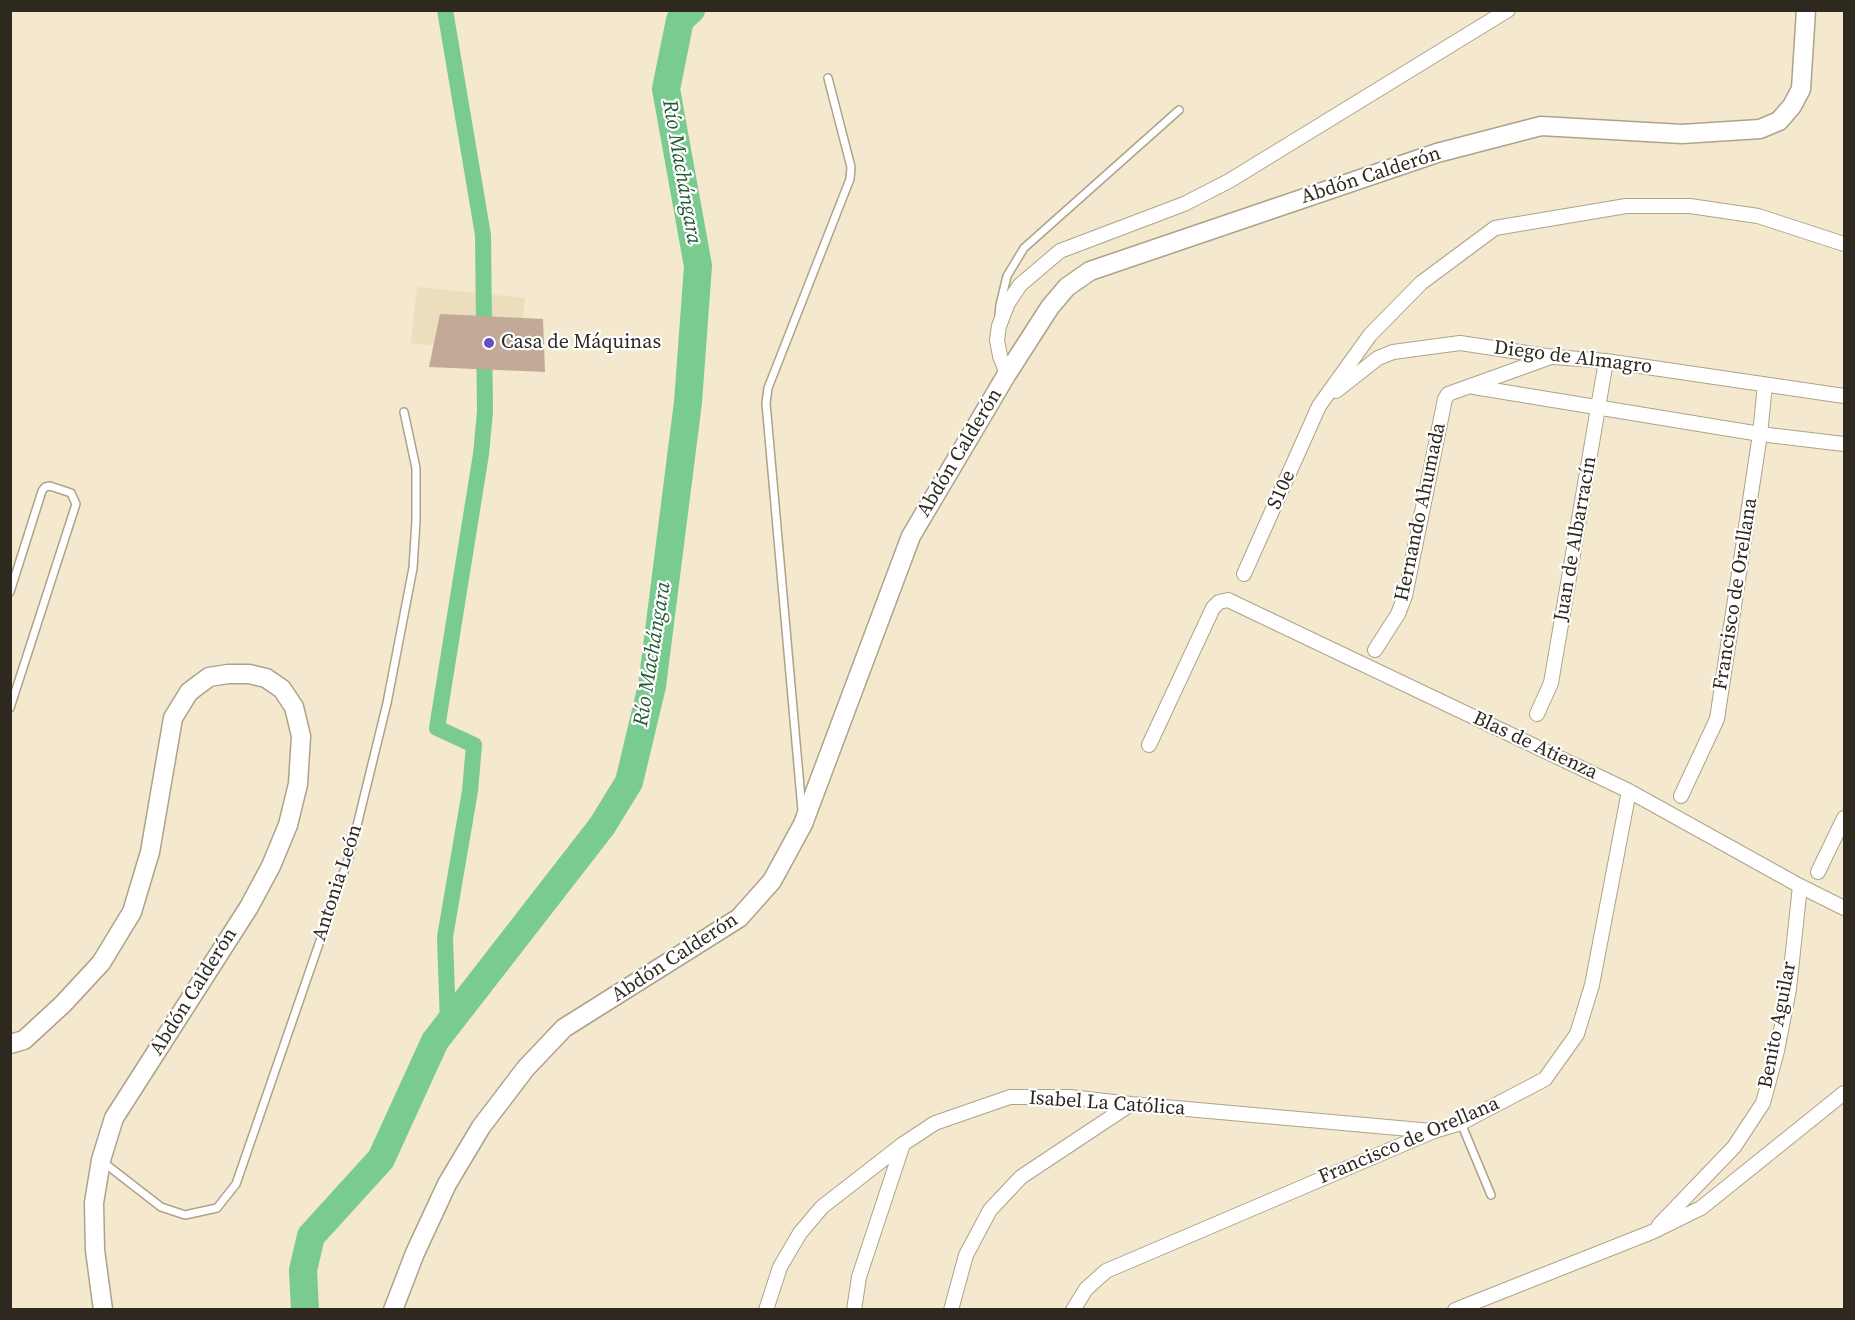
<!DOCTYPE html>
<meta charset="utf-8">
<style>
body{margin:0}
#map{position:relative;width:1855px;height:1320px;overflow:hidden;background:#f4e8ce;font-family:"Source Serif 4",serif}
canvas{display:block}
.frame{position:absolute;inset:0;border:12px solid #2d291f;pointer-events:none}
</style>
<div id="map">
<canvas width="1855" height="1320"></canvas>
<div class="frame"></div>
</div>
<script>
const c = document.querySelector('canvas').getContext('2d');
c.lineJoin = 'round';
function fillPath(path, color) { c.fillStyle = color; c.fill(path, 'evenodd'); }
const shape = rows => new Path2D(rows.map(r => 'M' + r).join(''));
function stroke(path, color, width, dash) { c.strokeStyle = color; c.lineWidth = width; c.lineCap = dash ? 'butt' : 'round'; c.setLineDash(dash || []); c.stroke(path); }
function drawText(font, color, halo, rows, align = 'center') {
  c.font = font + ' "Source Serif 4",serif'; c.lineWidth = 4.5; c.setLineDash([]); c.textBaseline = 'middle'; c.strokeStyle = halo; c.fillStyle = color; for (const [text, x, y, turn = 0] of rows) {
    c.save(); c.translate(x, y); c.rotate((+turn || 0) * Math.PI / 180); c.textAlign = isNaN(turn) ? turn : align; if (halo) c.strokeText(text, 0, 0); c.fillText(text, 0, 0); c.restore();
  }
}
fillPath(shape([
 [417,287,525,298,519,353,411,343]
]), '#ecdebc');
stroke(shape([
 [445,10,483,235,485,412,481,454,437,728,474,745,470,791,445,937,448,1024]
]), '#7acb90', 16);
stroke(shape([
 [305,1310,303,1270,311,1236,381,1159,435,1041,602,826,629,782,652,686,688,402,698,266,666,89,680,20,691,10]
]), '#7acb90', 28);
fillPath(shape([
 [440,314,543,319,545,372,429,367]
]), '#c2a998');
const lane = shape([
 [999,315,1000,305,1007,276,1024,248,1179,110],
 [10,592,42,491,45,487,50,486,71,493,76,504,10,708],
 [802,810,766,403,768,388,850,179,851,167,828,78],
 [1461,1123,1491,1195],
 [103,1162,161,1207,185,1215,217,1208,236,1184,350,854,387,703,413,568,416,521,416,468,404,412]
]);
const street = shape([
 [1007,374,1000,356,997,340,999,326,1008,303,1020,285,1060,251,1184,204,1229,181,1508,10],
 [1474,387,1760,434,1844,444],
 [1336,391,1378,358,1393,352,1460,343,1553,357,1606,361,1844,396],
 [1244,574,1319,406,1370,335,1421,283,1495,228,1626,206,1690,206,1758,216,1844,244],
 [1375,650,1398,614,1405,596,1445,399,1448,394,1551,357],
 [1537,714,1551,683,1606,361],
 [1149,745,1213,608,1219,602,1228,600,1629,791,1800,886,1844,908],
 [1681,796,1717,719,1760,434,1765,385],
 [1818,872,1844,818],
 [1659,1225,1734,1147,1763,1103,1777,1051,1789,989,1800,886],
 [766,1310,780,1267,800,1233,822,1207,903,1144,935,1123,1010,1097,1070,1097,1131,1104,1432,1131],
 [854,1310,859,1277,903,1144],
 [951,1310,966,1255,990,1210,1021,1177,1131,1104],
 [1073,1310,1086,1289,1106,1271,1434,1131,1461,1123,1545,1079,1577,1034,1592,985,1629,791],
 [1455,1310,1652,1232,1701,1208,1844,1093]
]);
const secondary = shape([
 [10,1044,24,1040,63,1004,101,963,132,912,150,852,173,718,189,692,209,677,228,674,249,674,266,678,282,689,294,707,301,736,298,784,288,825,271,866,249,907,114,1118,101,1160,94,1203,95,1250,103,1310],
 [393,1310,415,1253,447,1184,481,1127,526,1068,564,1028,739,918,772,881,803,824,911,536,1007,374,1050,307,1067,287,1090,271,1437,153,1541,126,1682,134,1760,129,1779,121,1792,106,1801,89,1806,10]
]);
stroke(lane, '#aea38a', 10);
stroke(street, '#aea38a', 16);
stroke(secondary, '#aea38a', 21);
stroke(lane, '#fff', 7);
stroke(street, '#fff', 14);
stroke(secondary, '#fff', 18);
for (const [x, y, r, color] of [
 [489,343,6,"#644dc6"]
]) { const dot = new Path2D(); dot.arc(x, y, r, 0, 2 * Math.PI); c.fillStyle = color; c.fill(dot); stroke(dot, '#fff', 2); }
drawText('20px', '#2d291f', '#fff', [
 ["Abdón Calderón",1371,176,-18],
 ["Diego de Almagro",1573,358,7],
 ["Abdón Calderón",960,453,-59],
 ["S10e",1282,490,-66],
 ["Hernando Ahumada",1421,512,-78],
 ["Juan de Albarracín",1576,539,-80],
 ["Francisco de Orellana",1736,594,-81],
 ["Blas de Atienza",1535,746,25],
 ["Antonia León",338,883,-72],
 ["Abdón Calderón",675,958,-33],
 ["Abdón Calderón",194,992,-58],
 ["Benito Aguilar",1778,1025,-79],
 ["Isabel La Católica",1107,1104,4],
 ["Francisco de Orellana",1409,1141,-23]
]);
drawText('20px', '#2d291f', '#fff', [
 ["Casa de Máquinas",501,343]
], 'left');
drawText('italic 21px', '#1f5933', '#fff', [
 ["Río Machángara",681,172,80],
 ["Río Machángara",653,654,-81]
]);
</script>
